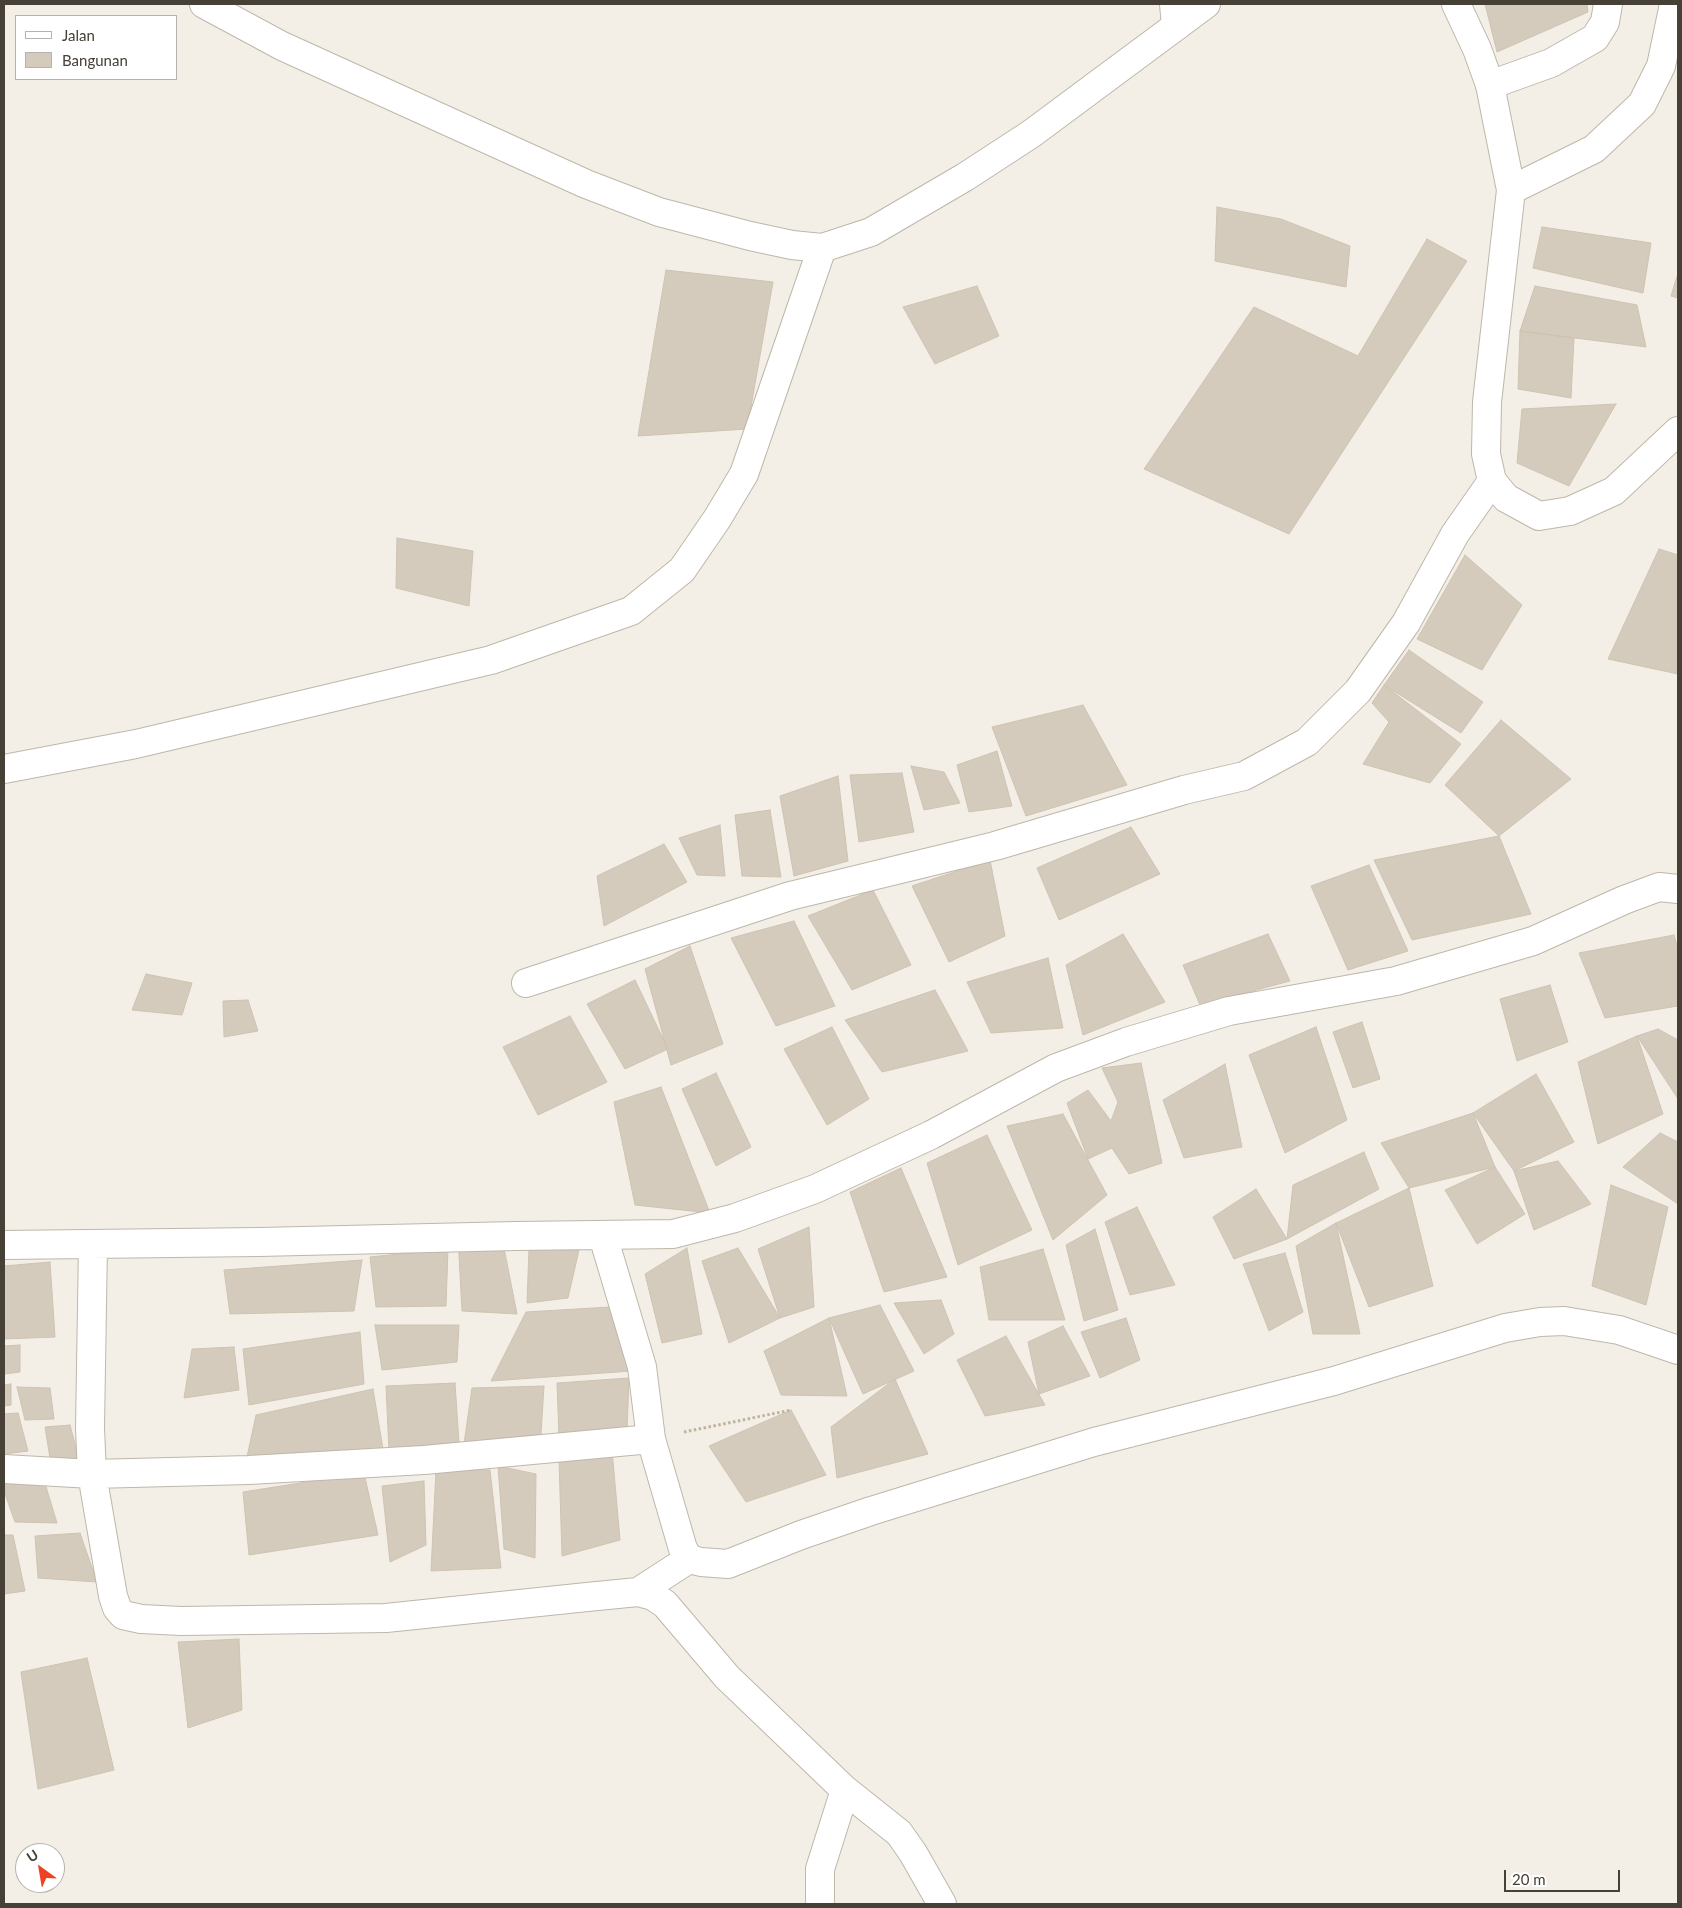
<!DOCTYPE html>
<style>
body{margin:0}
#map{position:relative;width:1682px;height:1908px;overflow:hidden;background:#f3efe7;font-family:Lato,sans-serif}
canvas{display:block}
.frame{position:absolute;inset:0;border:5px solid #464037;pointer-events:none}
.legend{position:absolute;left:15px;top:15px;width:162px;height:65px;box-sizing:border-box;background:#fff;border:1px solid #b5b3af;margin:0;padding:6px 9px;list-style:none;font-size:15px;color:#464037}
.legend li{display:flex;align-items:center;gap:10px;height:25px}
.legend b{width:25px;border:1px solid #b5b3af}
.north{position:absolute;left:15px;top:1843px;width:50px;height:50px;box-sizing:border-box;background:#fff;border:1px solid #b5b3af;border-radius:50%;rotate:328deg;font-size:14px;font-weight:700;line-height:20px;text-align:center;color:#464037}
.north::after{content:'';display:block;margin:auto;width:18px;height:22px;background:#ef4222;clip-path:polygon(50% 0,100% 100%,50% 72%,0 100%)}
.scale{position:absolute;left:1504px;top:1870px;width:116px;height:22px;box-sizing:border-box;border:2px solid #464037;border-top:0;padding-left:6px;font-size:15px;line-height:18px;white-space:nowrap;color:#464037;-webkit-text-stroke:4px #fff;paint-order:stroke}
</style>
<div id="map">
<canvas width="1682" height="1908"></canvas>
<div class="frame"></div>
<ul class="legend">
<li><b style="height:6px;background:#fff"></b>Jalan</li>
<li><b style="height:14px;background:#d4cbbd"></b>Bangunan</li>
</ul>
<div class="north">U</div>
<div class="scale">20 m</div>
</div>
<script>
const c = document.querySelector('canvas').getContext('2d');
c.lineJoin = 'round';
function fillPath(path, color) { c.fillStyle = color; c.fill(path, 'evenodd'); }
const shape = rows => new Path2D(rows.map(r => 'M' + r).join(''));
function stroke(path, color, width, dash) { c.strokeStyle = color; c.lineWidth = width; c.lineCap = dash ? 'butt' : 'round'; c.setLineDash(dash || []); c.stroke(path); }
const building = shape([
 [1485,4,1587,4,1588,12,1497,52,1485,4],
 [1217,207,1281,219,1350,246,1346,287,1215,261,1217,207],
 [1542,227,1651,243,1643,293,1533,268,1542,227],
 [1427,239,1467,261,1289,534,1144,469,1254,307,1358,356,1427,239],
 [666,270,773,282,747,429,638,436,666,270],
 [1678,273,1678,298,1671,296,1678,273],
 [977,286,999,336,935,364,903,307,977,286],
 [1535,286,1637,305,1646,347,1520,331,1535,286],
 [1520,331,1574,338,1571,398,1518,389,1520,331],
 [1616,404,1569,486,1517,463,1522,409,1616,404],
 [397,538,473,551,469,606,396,588,397,538],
 [1659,549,1678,555,1678,674,1608,659,1659,549],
 [1465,555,1522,605,1482,670,1417,639,1465,555],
 [1409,650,1483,702,1461,733,1384,685,1409,650],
 [1384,685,1461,744,1430,783,1363,764,1389,722,1372,703,1384,685],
 [1083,705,1127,785,1026,816,992,727,1083,705],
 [1501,720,1571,779,1499,836,1445,785,1501,720],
 [997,751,1012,806,969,812,957,765,997,751],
 [911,766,944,772,960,803,924,810,911,766],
 [902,773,914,832,859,842,850,775,902,773],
 [838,776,848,861,794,876,780,796,838,776],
 [770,810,781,877,742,876,735,815,770,810],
 [720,825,725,876,697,875,679,838,720,825],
 [1131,827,1160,874,1059,920,1037,868,1131,827],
 [1499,836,1531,914,1412,940,1374,860,1499,836],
 [664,844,687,882,604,926,597,876,664,844],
 [990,860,1005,936,949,962,912,886,990,860],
 [1369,865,1408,951,1348,970,1311,886,1369,865],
 [873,890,911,965,852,990,808,916,873,890],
 [794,921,835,1006,776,1026,731,938,794,921],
 [1123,934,1165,1002,1083,1035,1066,965,1123,934],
 [1268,934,1290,981,1200,1005,1183,965,1268,934],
 [1674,935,1678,949,1678,1006,1605,1018,1579,953,1674,935],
 [690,946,723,1044,671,1065,645,969,690,946],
 [1048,958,1063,1028,991,1033,967,982,1048,958],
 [146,974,192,983,182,1015,132,1010,146,974],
 [635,980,668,1049,625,1069,587,1004,635,980],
 [1550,985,1568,1042,1517,1061,1500,999,1550,985],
 [935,990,968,1051,882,1072,845,1020,935,990],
 [248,1000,258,1031,224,1037,223,1001,248,1000],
 [570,1016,607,1082,538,1115,503,1047,570,1016],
 [1362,1022,1380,1079,1353,1088,1333,1032,1362,1022],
 [832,1027,869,1099,827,1125,784,1049,832,1027],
 [1316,1027,1347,1120,1285,1153,1249,1055,1316,1027],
 [1658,1029,1678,1040,1678,1099,1637,1036,1658,1029],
 [1637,1036,1663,1114,1598,1144,1578,1062,1637,1036],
 [1141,1063,1162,1163,1129,1174,1112,1148,1088,1159,1067,1103,1088,1090,1111,1121,1118,1102,1102,1068,1141,1063],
 [1225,1064,1242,1147,1184,1158,1163,1100,1225,1064],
 [716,1073,751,1147,716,1166,682,1089,716,1073],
 [1536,1074,1574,1142,1514,1171,1473,1113,1536,1074],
 [661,1087,710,1213,635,1205,614,1102,661,1087],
 [1473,1113,1495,1167,1409,1188,1381,1143,1473,1113],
 [1063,1114,1107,1195,1053,1240,1007,1126,1063,1114],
 [1660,1133,1678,1142,1678,1204,1623,1167,1660,1133],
 [987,1135,1032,1230,958,1265,927,1163,987,1135],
 [1364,1152,1379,1189,1287,1239,1293,1185,1364,1152],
 [1558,1161,1591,1204,1534,1230,1514,1171,1558,1161],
 [1495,1167,1525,1214,1477,1244,1445,1190,1495,1167],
 [901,1168,947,1277,884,1292,850,1192,901,1168],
 [1611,1185,1668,1207,1646,1305,1592,1286,1611,1185],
 [1409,1188,1433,1286,1369,1307,1336,1223,1409,1188],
 [1256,1189,1287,1239,1234,1259,1213,1217,1256,1189],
 [1137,1207,1175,1285,1130,1295,1105,1222,1137,1207],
 [1336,1223,1360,1334,1313,1334,1296,1246,1336,1223],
 [809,1227,814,1307,780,1318,758,1249,809,1227],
 [1095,1229,1118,1310,1084,1321,1066,1245,1095,1229],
 [458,1237,503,1243,517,1314,462,1311,458,1237],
 [687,1248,702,1334,662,1343,645,1274,687,1248],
 [738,1248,780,1318,729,1343,702,1261,738,1248],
 [448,1249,446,1306,376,1307,370,1257,448,1249],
 [529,1249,579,1250,568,1298,527,1303,529,1249],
 [1043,1249,1065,1320,989,1320,980,1267,1043,1249],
 [1285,1253,1303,1312,1269,1331,1243,1264,1285,1253],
 [362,1260,354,1311,230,1314,224,1270,362,1260],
 [50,1262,55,1337,4,1339,4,1266,50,1262],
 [941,1300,954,1334,924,1354,894,1303,941,1300],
 [880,1305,914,1371,863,1394,829,1318,880,1305],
 [610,1307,632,1371,491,1381,526,1312,610,1307],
 [829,1318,847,1396,781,1395,764,1351,829,1318],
 [1126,1318,1140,1360,1100,1378,1081,1332,1126,1318],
 [375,1325,459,1325,457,1362,382,1370,375,1325],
 [1063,1326,1090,1376,1039,1394,1028,1342,1063,1326],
 [360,1332,364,1384,249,1405,243,1349,360,1332],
 [1006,1336,1045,1405,985,1416,957,1360,1006,1336],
 [20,1345,20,1372,4,1374,4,1346,20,1345],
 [234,1347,239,1390,184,1398,192,1349,234,1347],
 [629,1378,627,1431,559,1437,557,1383,629,1378],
 [895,1379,928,1454,837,1478,831,1427,895,1379],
 [455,1383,459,1443,389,1451,386,1386,455,1383],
 [11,1384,11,1405,4,1406,4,1385,11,1384],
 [544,1386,541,1434,464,1444,472,1388,544,1386],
 [17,1387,50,1388,54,1419,25,1420,17,1387],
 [373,1389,383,1449,247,1457,256,1415,373,1389],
 [791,1410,826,1475,746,1502,709,1446,791,1410],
 [18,1413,28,1451,4,1454,4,1414,18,1413],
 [70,1425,79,1459,50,1458,45,1427,70,1425],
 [612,1450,620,1540,562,1556,559,1460,612,1450],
 [498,1466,536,1474,535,1558,504,1549,498,1466],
 [436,1470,490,1470,501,1568,431,1571,436,1470],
 [364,1473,378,1535,249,1555,243,1492,364,1473],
 [44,1480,57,1523,15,1522,4,1491,4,1481,44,1480],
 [424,1481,426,1545,390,1562,382,1486,424,1481],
 [80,1533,97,1582,38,1578,35,1536,80,1533],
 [4,1535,13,1535,25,1591,4,1594,4,1535],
 [239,1639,242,1710,188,1728,178,1642,239,1639],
 [87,1658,114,1770,38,1789,21,1672,87,1658]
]);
fillPath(building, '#d4cbbd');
stroke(building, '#cec3b1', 1);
const minor = shape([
 [1174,4,1176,26],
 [1490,85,1551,63,1595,38,1605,22,1608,4],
 [1511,190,1594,149,1642,104,1661,66,1674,4],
 [4,769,136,744,491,660,631,611,682,570,717,519,744,474,822,248],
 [526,983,790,896,995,846,1184,790,1244,776,1307,742,1358,691,1406,623,1455,534,1492,481],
 [603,1236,642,1367,651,1439,683,1549,689,1559,701,1562,728,1564,801,1535,871,1511,1094,1442,1334,1381,1505,1328,1540,1322,1564,1321,1619,1330,1678,1350],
 [93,1244,90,1428,92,1474,113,1596,117,1608,123,1615,141,1619,181,1621,386,1618,587,1597,638,1592,653,1596,665,1604,727,1677,845,1790,899,1833,913,1853,942,1904],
 [4,1245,259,1242,516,1236,673,1234,735,1218,815,1189,931,1135,1056,1068,1126,1042,1229,1011,1396,981,1533,941,1624,900,1659,887,1678,889],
 [4,1469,92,1474,249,1470,424,1460,651,1439],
 [638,1592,689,1559],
 [820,1904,820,1869,845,1790]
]);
const tertiary = shape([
 [204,4,282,46,586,184,659,212,750,236,792,245,822,248,871,232,965,177,1031,134,1206,4],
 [1456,4,1477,49,1490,85,1511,190,1487,402,1486,454,1492,481,1506,498,1539,516,1570,511,1614,491,1678,431]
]);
stroke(minor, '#beb7aa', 30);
stroke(tertiary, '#beb7aa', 30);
stroke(shape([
 [684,1432,791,1410]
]), '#bfb39c', 3, [2.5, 2.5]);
stroke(minor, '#fff', 28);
stroke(tertiary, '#fff', 28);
</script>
